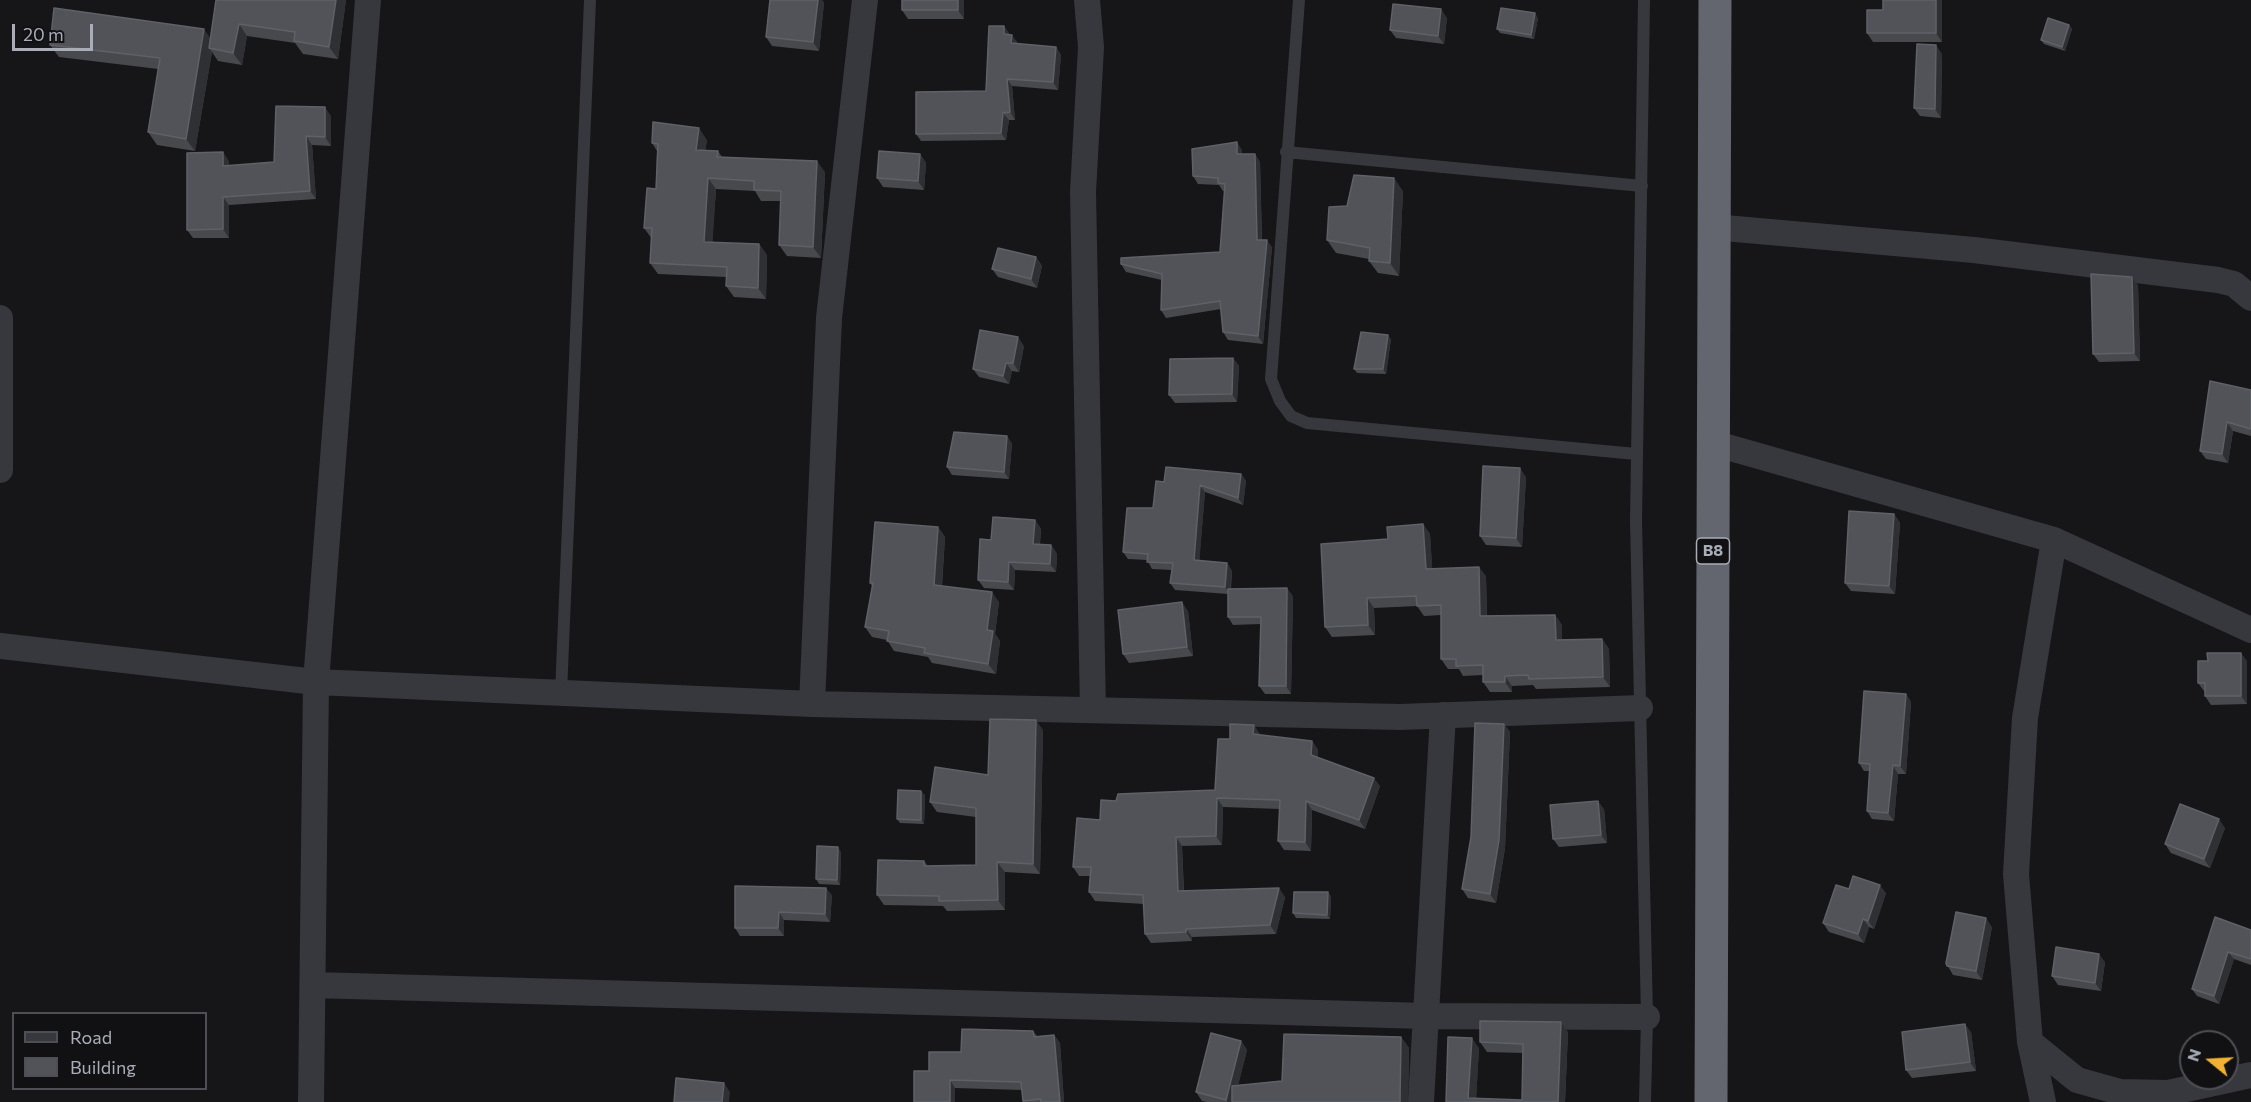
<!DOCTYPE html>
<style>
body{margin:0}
#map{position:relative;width:2251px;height:1102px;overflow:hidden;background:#161618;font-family:Commissioner,sans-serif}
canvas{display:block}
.legend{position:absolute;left:12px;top:1012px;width:195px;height:78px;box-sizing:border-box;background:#111113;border:2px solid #4d4f55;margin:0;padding:8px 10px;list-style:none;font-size:18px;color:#a8adb8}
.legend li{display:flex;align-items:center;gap:12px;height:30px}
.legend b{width:30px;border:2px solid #4d4f55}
.north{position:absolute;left:2179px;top:1030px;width:60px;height:60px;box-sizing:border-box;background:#111113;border:2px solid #4d4f55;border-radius:50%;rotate:288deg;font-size:16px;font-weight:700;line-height:24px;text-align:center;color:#a8adb8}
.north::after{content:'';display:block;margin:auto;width:21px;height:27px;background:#f2b134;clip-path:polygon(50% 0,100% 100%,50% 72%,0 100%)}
.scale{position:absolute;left:12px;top:24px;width:81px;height:27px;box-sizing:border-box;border:3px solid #a8adb8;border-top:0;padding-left:8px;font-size:18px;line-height:21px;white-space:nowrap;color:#a8adb8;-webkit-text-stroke:4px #111113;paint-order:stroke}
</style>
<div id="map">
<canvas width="2251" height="1102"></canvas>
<ul class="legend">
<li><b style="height:8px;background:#37383d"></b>Road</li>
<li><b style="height:16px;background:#525359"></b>Building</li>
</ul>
<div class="north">N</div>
<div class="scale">20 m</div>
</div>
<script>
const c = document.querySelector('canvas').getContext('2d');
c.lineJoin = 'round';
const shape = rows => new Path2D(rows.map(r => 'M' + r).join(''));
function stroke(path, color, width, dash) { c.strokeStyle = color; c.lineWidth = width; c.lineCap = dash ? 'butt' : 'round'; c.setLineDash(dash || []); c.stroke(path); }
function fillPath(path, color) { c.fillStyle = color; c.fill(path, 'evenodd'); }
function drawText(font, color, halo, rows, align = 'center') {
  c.font = font + ' Commissioner,sans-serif'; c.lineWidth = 5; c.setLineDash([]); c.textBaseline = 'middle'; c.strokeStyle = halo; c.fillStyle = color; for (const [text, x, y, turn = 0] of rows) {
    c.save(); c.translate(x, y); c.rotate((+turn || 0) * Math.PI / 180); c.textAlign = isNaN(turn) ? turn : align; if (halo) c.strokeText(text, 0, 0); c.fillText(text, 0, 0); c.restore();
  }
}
stroke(shape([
 [1299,0,1271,379,1280,401,1291,416,1307,423,1636,454],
 [1644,0,1636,521,1647,1017,1645,1102],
 [1286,152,1642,186],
 [561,693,590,0]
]), '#37383d', 12);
stroke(shape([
 [1087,0,1091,47,1083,192,1093,710],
 [1713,227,1974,250,2218,280,2234,284,2251,298],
 [0,318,0,470],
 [1713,443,2054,540,2251,630],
 [0,646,316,682,812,704,1400,717,1640,708],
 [812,704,829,318,865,0],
 [313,985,1426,1016,1647,1017],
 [2030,1042,2077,1080,2120,1092,2168,1093,2251,1075],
 [311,1102,316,682,368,0],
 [1421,1102,1443,715],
 [2043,1102,2030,1042,2016,874,2025,718,2054,540]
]), '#37383d', 26);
stroke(shape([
 [1711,1102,1715,0]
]), '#63666e', 33);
fillPath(shape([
 [216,0,346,0,338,59,303,54,295,43,247,36,242,65,218,61,212,52,195,151,157,145,148,132,158,69,59,57,50,45,211,38],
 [770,0,822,0,824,3,819,51,772,46,766,37],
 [902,0,964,0,964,19,908,19,902,10],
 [1883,0,1942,0,1942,42,1873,42,1867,33,1883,10],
 [1447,18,1444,44,1396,38,1390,30],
 [1538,18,1534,39,1500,33,1497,29],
 [2069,25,2072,29,2065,51,2044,44,2041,40],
 [1004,26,1009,34,1017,42,1017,44,1056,47,1061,55,1058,90,1012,86,1015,120,1009,120,1006,140,921,141,916,134,986,91],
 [1942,54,1941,118,1920,116,1914,108],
 [331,116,331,146,312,145,316,199,229,205,229,238,193,238,187,230,229,161,229,166,274,162],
 [707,140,705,151,718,151,722,157,825,172,821,258,787,256,779,245,781,201,761,201,755,191,716,189,712,243,759,244,767,255,766,299,734,297,726,286,727,277,658,274,650,263,652,239,644,228,656,189,657,151,652,143],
 [1242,150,1242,154,1255,154,1260,162,1262,240,1272,247,1263,344,1228,340,1223,332,1221,309,1166,318,1161,310,1162,280,1126,272,1121,264,1220,252,1225,191,1223,191,1219,185,1198,184,1193,176],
 [920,154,926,163,924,190,883,187,877,178],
 [1403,191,1399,276,1378,273,1369,261,1369,259,1336,253,1327,240,1347,206],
 [1036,257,1042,266,1037,288,998,277,992,269],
 [2138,285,2140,361,2099,362,2093,354],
 [1391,339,1386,374,1357,373,1354,369],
 [1024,346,1019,372,1012,371,1009,384,979,377,973,369],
 [1233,358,1239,366,1237,402,1175,403,1169,395],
 [2251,390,2251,436,2233,431,2228,463,2206,459,2200,451],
 [1012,443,1009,479,952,475,947,467],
 [1241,474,1246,481,1243,505,1205,492,1199,561,1227,563,1232,571,1231,589,1293,596,1291,694,1265,694,1259,686,1261,624,1233,625,1228,617,1228,594,1175,590,1170,583,1172,570,1152,569,1147,560,1128,559,1123,552,1153,508,1164,482],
 [1526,477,1522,547,1486,545,1480,536],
 [1894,514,1900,523,1895,594,1851,591,1845,583],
 [1035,520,1041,529,1040,544,1051,545,1057,554,1056,572,1015,570,1014,590,984,588,978,580,991,540],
 [1423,524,1430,534,1432,568,1486,576,1487,616,1555,615,1562,625,1562,640,1602,639,1609,649,1610,687,1536,689,1533,685,1512,686,1512,692,1490,692,1483,682,1483,675,1463,676,1459,669,1448,669,1441,659,1441,615,1424,616,1417,606,1374,608,1375,635,1332,637,1325,627,1388,539],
 [938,527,945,537,942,586,999,602,995,634,1000,641,996,674,932,663,928,657,894,651,887,640,872,637,865,627,872,586,870,583],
 [1188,611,1193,656,1129,663,1123,654],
 [2247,661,2247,704,2211,705,2205,696,2205,691,2204,691,2198,683],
 [1906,694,1911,702,1906,774,1898,774,1894,821,1872,819,1867,811,1870,771,1864,771,1859,763],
 [1504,724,1510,732,1505,848,1496,903,1468,898,1462,889],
 [1043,730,1040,874,1005,872,1005,910,947,911,943,906,884,905,877,895,924,861,928,866,976,865,976,817,937,812,930,802,988,775],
 [1260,734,1260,735,1312,741,1318,750,1317,758,1380,786,1365,829,1312,810,1311,851,1284,850,1278,841,1280,809,1223,807,1222,845,1182,846,1184,891,1285,897,1276,934,1192,937,1192,941,1151,943,1145,934,1144,904,1095,901,1089,892,1090,876,1079,876,1073,867,1100,820,1116,801,1215,790,1230,739],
 [925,795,924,824,900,823,897,819],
 [1604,809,1607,843,1559,847,1553,839],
 [2225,828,2210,868,2171,853,2165,844],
 [841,852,840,885,819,884,816,879],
 [735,886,832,895,830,922,784,920,784,936,740,936,735,928],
 [1849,889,1886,893,1874,929,1869,927,1864,943,1829,932,1823,923],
 [1331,896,1330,919,1296,918,1293,913],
 [1992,927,1982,980,1953,975,1946,963],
 [2251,930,2251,965,2234,959,2219,1004,2197,996,2192,989],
 [2105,962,2101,991,2058,985,2052,976],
 [1033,1031,1037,1036,1054,1035,1060,1043,1064,1102,1023,1102,1022,1090,955,1088,955,1102,914,1102,929,1071,961,1052],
 [1568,1032,1565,1102,1446,1102,1479,1048,1476,1098,1522,1100,1523,1053,1487,1052,1480,1042],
 [1971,1032,1976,1071,1912,1078,1906,1070],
 [1401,1037,1409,1048,1408,1102,1207,1102,1202,1101,1196,1092,1241,1041,1247,1050,1238,1085,1282,1081]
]), '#47494d');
fillPath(shape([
 [336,0,346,0,338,59,329,47],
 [818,0,822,0,824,3,819,51,813,42],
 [958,0,964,0,964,19,958,10],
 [1936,0,1942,0,1942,42,1936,33],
 [1441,9,1447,18,1444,44,1438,36],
 [1535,13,1538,18,1534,39,1531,35],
 [239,24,247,36,242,65,233,53],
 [2069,25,2072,29,2065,51,2062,47],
 [1004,26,1009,33,1009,42,1004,34],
 [204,29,213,42,209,48,212,52,195,151,186,139],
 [1012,35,1017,42,1016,51,1011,43],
 [1936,45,1942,54,1941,118,1935,109],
 [1056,47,1061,55,1058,90,1053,82],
 [1007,79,1012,86,1015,120,1010,112],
 [325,107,331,116,331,146,325,137],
 [1003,113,1009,120,1006,140,1001,133],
 [699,128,707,140,704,161,696,150],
 [306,136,312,145,316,199,310,191],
 [1237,142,1242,150,1242,162,1237,154],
 [223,152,229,161,229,175,223,166],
 [920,154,926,163,924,190,918,181],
 [1255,154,1260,162,1262,247,1257,240],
 [817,161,825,172,821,258,813,247],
 [708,178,716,189,712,253,704,242],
 [1394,178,1403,191,1399,276,1390,263],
 [223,197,229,205,229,238,223,229],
 [1267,240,1272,247,1263,344,1258,336],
 [759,244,767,255,766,299,758,288],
 [1036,257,1042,266,1037,288,1031,279],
 [2132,277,2138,285,2140,361,2134,353],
 [1388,335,1391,339,1386,374,1383,369],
 [1018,337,1024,346,1019,372,1013,363],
 [1233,358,1239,366,1237,402,1232,394],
 [1006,363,1012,371,1009,384,1003,376],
 [2227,422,2233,431,2228,463,2222,454],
 [1007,436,1012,443,1009,479,1004,472],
 [1520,468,1526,477,1522,547,1516,538],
 [1241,474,1246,481,1243,505,1238,498],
 [1200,485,1205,492,1199,567,1194,560],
 [1894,514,1900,523,1895,594,1889,586],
 [1035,520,1041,529,1039,552,1033,544],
 [1423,524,1430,534,1433,579,1426,569],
 [938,527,945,537,941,595,934,585],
 [1051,545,1057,554,1056,572,1050,564],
 [1009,562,1015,570,1014,590,1008,582],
 [1227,563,1232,571,1230,594,1225,587],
 [1479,567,1486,576,1487,626,1480,616],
 [1287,588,1293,596,1291,694,1286,686],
 [992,592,999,602,995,634,1000,641,996,674,988,664,987,630],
 [1367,598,1374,608,1375,635,1368,625],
 [1182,602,1188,611,1193,656,1187,647],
 [1555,615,1562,625,1562,650,1556,640],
 [1602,639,1609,649,1610,687,1603,677],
 [2241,653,2247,661,2247,704,2241,696],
 [1505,676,1512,686,1512,692,1505,682],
 [1906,694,1911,702,1906,774,1900,766],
 [1036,720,1043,730,1040,874,1033,864],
 [1504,724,1510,732,1505,848,1496,903,1490,894],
 [1254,725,1260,734,1259,743,1253,734],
 [1312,741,1318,750,1317,764,1311,755],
 [1893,765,1898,774,1894,821,1888,813],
 [1374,778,1380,786,1365,829,1359,820],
 [921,791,925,795,924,824,921,820],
 [1217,798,1223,807,1222,845,1216,836],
 [1306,801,1312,810,1311,851,1305,842],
 [1598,801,1604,809,1607,843,1601,835],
 [2219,819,2225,828,2210,868,2204,859],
 [1176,837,1182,846,1184,900,1178,891],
 [838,847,841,852,840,885,837,880],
 [997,862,1005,872,1005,910,998,900],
 [1880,885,1886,893,1874,929,1868,921],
 [826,888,832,895,830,922,825,914],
 [1279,888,1285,897,1276,934,1270,925],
 [1328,892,1331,896,1330,919,1327,915],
 [779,912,784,920,784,936,778,928],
 [1986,918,1992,927,1982,980,1976,971],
 [1863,919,1869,927,1864,943,1858,934],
 [1186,929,1192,937,1192,941,1186,932],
 [2228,952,2234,959,2219,1004,2214,996],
 [2099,954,2105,962,2101,991,2095,983],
 [1561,1022,1568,1032,1565,1102,1558,1102],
 [1965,1024,1971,1032,1976,1071,1970,1062],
 [1054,1035,1060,1043,1064,1102,1060,1102],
 [1401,1037,1409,1048,1408,1102,1400,1102],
 [1472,1038,1479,1048,1476,1102,1468,1098],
 [1241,1041,1247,1050,1234,1102,1228,1102,1226,1100],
 [950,1080,955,1088,955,1102,950,1102],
 [724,1083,730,1092,729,1102,722,1102]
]), '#2f3033');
const building = shape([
 [216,0,336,0,329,47,294,41,295,32,239,24,233,53,209,48,216,0],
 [770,0,818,0,813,42,766,37,770,0],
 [902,0,958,0,958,10,902,10,902,0],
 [1883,0,1936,0,1936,33,1867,33,1867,10,1883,10,1883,0],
 [1393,4,1441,9,1438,36,1390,30,1393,4],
 [54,8,204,29,186,139,148,132,160,58,50,45,54,8],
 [1501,8,1535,13,1531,35,1497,29,1501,8],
 [2048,18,2069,25,2062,47,2041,40,2048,18],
 [989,26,1004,26,1004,34,1012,35,1011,43,1056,47,1053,82,1007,79,1010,112,1003,113,1001,133,916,134,916,92,986,91,989,26],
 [1917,44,1936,45,1935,109,1914,108,1917,44],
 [276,106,325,107,325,137,306,136,310,191,223,197,223,229,187,230,187,153,223,152,223,166,274,162,276,106],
 [653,122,699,128,696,150,718,151,717,157,817,161,813,247,779,245,781,191,754,190,754,181,708,178,704,242,759,244,758,288,726,286,727,267,650,263,652,228,644,228,647,188,656,189,658,144,652,143,653,122],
 [1237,142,1237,154,1255,154,1257,240,1267,240,1258,336,1223,332,1220,301,1161,310,1162,274,1121,264,1121,258,1220,252,1225,184,1218,183,1218,178,1193,176,1192,149,1237,142],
 [879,151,920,154,918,181,877,178,879,151],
 [1354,175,1394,178,1390,263,1369,261,1370,248,1327,240,1329,207,1347,206,1354,175],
 [998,248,1036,257,1031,279,992,269,998,248],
 [2091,274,2132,277,2134,353,2093,354,2091,274],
 [980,330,1018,337,1013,363,1006,363,1003,376,973,369,980,330],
 [1361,332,1388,335,1383,369,1354,369,1361,332],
 [1233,358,1232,394,1169,395,1170,359,1233,358],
 [2210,381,2251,390,2251,429,2227,422,2222,454,2200,451,2210,381],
 [954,432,1007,436,1004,472,947,467,954,432],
 [1483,466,1520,468,1516,538,1480,536,1483,466],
 [1166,467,1241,474,1238,498,1200,485,1194,560,1227,563,1225,587,1170,583,1173,563,1147,562,1148,554,1123,552,1127,508,1153,508,1156,481,1164,482,1166,467],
 [1849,511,1894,514,1889,586,1845,583,1849,511],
 [993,517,1035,520,1033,544,1051,545,1050,564,1009,562,1008,582,978,580,980,539,991,540,993,517],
 [875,522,938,527,934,585,992,592,987,630,993,631,988,664,924,653,925,648,887,641,889,631,865,627,873,583,870,583,875,522],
 [1423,524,1426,569,1479,567,1480,616,1555,615,1556,640,1602,639,1603,677,1529,679,1528,675,1505,676,1505,682,1483,682,1483,665,1456,666,1456,659,1441,659,1441,605,1417,606,1416,596,1367,598,1368,625,1325,627,1321,544,1388,539,1387,527,1423,524],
 [1287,588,1286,686,1259,686,1261,617,1228,617,1228,589,1287,588],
 [1182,602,1187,647,1123,654,1118,610,1182,602],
 [2207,653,2241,653,2241,696,2205,696,2205,683,2198,683,2198,661,2208,661,2207,653],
 [1864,691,1906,694,1900,766,1893,765,1888,813,1867,811,1870,764,1859,763,1864,691],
 [990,719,1036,720,1033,864,997,862,998,900,939,901,939,896,877,895,878,860,924,861,924,866,976,865,976,808,930,802,935,767,988,775,990,719],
 [1475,723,1504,724,1499,840,1490,894,1462,889,1471,837,1475,723],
 [1230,724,1254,725,1253,734,1312,741,1311,755,1374,778,1359,820,1306,801,1305,842,1278,841,1280,800,1217,798,1216,836,1176,837,1178,891,1279,888,1270,925,1186,929,1186,932,1145,934,1143,895,1089,892,1091,867,1073,867,1077,818,1100,820,1101,800,1116,801,1118,794,1215,790,1218,739,1230,739,1230,724],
 [898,790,921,791,921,820,897,819,898,790],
 [1598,801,1601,835,1553,839,1550,805,1598,801],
 [2180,804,2219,819,2204,859,2165,844,2180,804],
 [817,846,838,847,837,880,816,879,817,846],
 [1853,876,1880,885,1868,921,1863,919,1858,934,1823,923,1836,885,1849,889,1853,876],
 [735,886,826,888,825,914,779,912,778,928,735,928,735,886],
 [1294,892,1328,892,1327,915,1293,913,1294,892],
 [1956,912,1986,918,1976,971,1947,966,1946,963,1956,912],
 [2215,917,2251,930,2251,959,2228,952,2214,996,2192,989,2215,917],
 [2056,947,2099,954,2095,983,2052,976,2056,947],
 [1480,1021,1561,1022,1558,1102,1446,1102,1448,1037,1472,1038,1468,1098,1522,1100,1523,1044,1480,1042,1480,1021],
 [1965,1024,1970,1062,1906,1070,1902,1032,1965,1024],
 [962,1029,1033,1031,1034,1037,1054,1035,1060,1102,1041,1102,1041,1099,1023,1101,1021,1082,950,1080,950,1102,914,1102,914,1071,929,1071,929,1052,961,1052,962,1029],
 [1211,1033,1241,1041,1226,1100,1196,1092,1211,1033],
 [1284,1034,1401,1037,1400,1102,1232,1102,1232,1086,1282,1081,1284,1034],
 [676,1078,724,1083,722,1102,674,1102,676,1078]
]);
fillPath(building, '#525359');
stroke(building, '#5f6168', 1.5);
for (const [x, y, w] of [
 [1713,551,33]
]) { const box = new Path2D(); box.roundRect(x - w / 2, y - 13, w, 26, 4.5); c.fillStyle = '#111113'; c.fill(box); stroke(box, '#a8adb8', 1.5); }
drawText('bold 16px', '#a8adb8', null, [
 ["B8",1713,551]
]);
</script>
